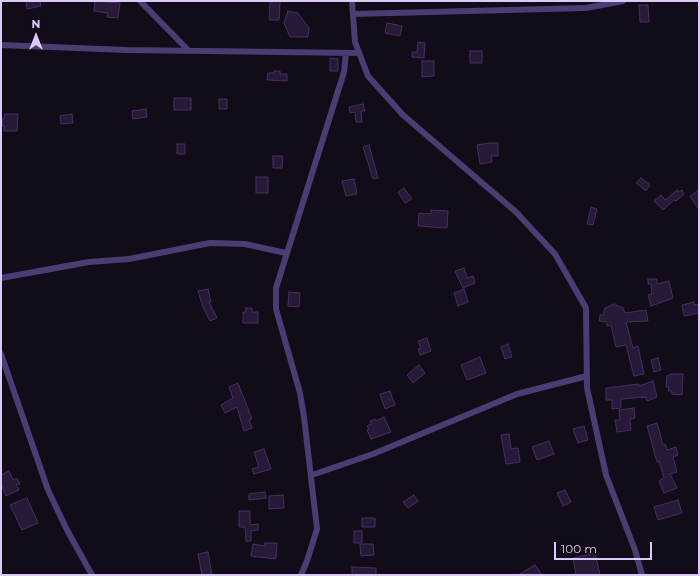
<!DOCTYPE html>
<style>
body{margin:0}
#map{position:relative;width:700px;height:576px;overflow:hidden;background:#120c19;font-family:Montserrat,sans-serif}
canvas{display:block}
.frame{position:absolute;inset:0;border:2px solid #dbcaf9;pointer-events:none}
.north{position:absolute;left:16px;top:16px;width:40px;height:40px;-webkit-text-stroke:3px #120c19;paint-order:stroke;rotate:0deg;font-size:11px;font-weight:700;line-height:16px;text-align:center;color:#dbcaf9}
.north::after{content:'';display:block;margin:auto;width:14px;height:18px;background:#dbcaf9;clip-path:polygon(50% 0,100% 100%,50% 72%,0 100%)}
.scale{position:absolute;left:554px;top:542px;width:98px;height:18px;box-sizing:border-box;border:2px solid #dbcaf9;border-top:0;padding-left:5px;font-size:12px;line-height:14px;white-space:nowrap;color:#dbcaf9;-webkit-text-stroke:3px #120c19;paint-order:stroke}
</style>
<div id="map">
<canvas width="700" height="576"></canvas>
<div class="frame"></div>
<div class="north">N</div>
<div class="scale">100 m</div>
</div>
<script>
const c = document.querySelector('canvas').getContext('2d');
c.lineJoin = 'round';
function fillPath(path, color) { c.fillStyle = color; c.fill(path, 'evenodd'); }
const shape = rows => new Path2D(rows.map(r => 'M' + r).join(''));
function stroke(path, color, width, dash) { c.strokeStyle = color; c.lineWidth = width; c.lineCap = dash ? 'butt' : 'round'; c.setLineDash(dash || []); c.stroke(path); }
const building = shape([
 [26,1,40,1,41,6,27,9,26,1],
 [95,1,120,3,118,18,107,17,108,13,94,11,95,1],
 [270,1,280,1,279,20,269,20,270,1],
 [639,5,648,5,649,22,640,22,639,5],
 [288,11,298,13,309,28,308,37,290,37,284,23,288,11],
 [387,23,402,26,400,36,385,33,387,23],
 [418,42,425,43,424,58,412,57,412,52,417,52,418,42],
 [470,51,482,51,482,63,470,63,470,51],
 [330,58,338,59,338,71,330,71,330,58],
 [422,61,434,61,434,76,422,77,422,61],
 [274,71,280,71,280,74,287,74,287,81,267,80,268,73,274,73,274,71],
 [174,98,191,98,191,110,174,110,174,98],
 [219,99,227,99,227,109,219,109,219,99],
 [363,104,365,111,361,111,362,122,356,122,355,112,350,113,349,107,363,104],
 [146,109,147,117,133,119,132,111,146,109],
 [5,114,18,114,17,131,4,131,4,126,2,126,2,119,4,119,5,114],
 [72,114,73,123,61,124,60,116,72,114],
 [489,143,498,143,498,156,491,156,492,162,480,164,477,145,489,143],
 [177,144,185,144,185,154,177,154,177,144],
 [369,145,378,178,373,179,363,147,369,145],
 [273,156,283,156,282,168,273,168,273,156],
 [256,177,268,177,268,193,256,193,256,177],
 [641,178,650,185,646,191,636,183,641,178],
 [354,179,357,194,346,196,342,181,354,179],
 [404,188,412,199,405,203,398,192,404,188],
 [677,190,678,192,682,190,684,194,676,201,674,200,663,210,654,201,661,195,665,200,677,190],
 [699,190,699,210,690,196,699,190],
 [591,207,597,209,593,225,587,224,591,207],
 [431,210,448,211,447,228,418,226,419,213,431,214,431,210],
 [464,268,467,278,473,276,475,283,463,288,455,271,464,268],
 [648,279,657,279,657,284,669,281,673,298,651,306,648,295,652,294,651,284,648,284,648,279],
 [208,289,211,302,209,302,217,318,210,321,203,307,198,291,208,289],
 [464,289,468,302,458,306,454,293,464,289],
 [289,292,300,293,299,307,288,306,289,292],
 [694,302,694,305,699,304,699,313,684,316,682,305,694,302],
 [614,304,623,308,625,313,646,310,648,321,626,322,633,348,638,346,644,374,634,376,626,345,616,347,611,325,607,326,607,322,599,321,600,315,603,315,605,308,614,304],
 [246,308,252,308,252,312,258,312,258,323,243,323,243,312,246,312,246,308],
 [427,338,431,351,420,355,418,349,421,348,418,341,427,338],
 [508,344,512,357,505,359,501,347,508,344],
 [480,357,486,373,467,380,461,365,480,357],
 [658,358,661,370,654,372,651,360,658,358],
 [419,365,425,373,413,383,407,375,419,365],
 [672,374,683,374,682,395,672,394,672,391,668,391,669,387,666,387,667,376,672,374],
 [653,381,657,397,647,401,646,397,621,399,621,408,612,409,612,400,606,400,606,388,639,384,639,386,653,381],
 [238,383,252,419,249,420,252,428,244,431,237,407,225,413,221,405,233,398,229,387,238,383],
 [390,391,395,405,385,409,380,394,390,391],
 [634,408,635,418,630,419,631,430,617,432,615,420,620,420,619,410,634,408],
 [384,417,391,432,371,439,367,430,369,429,367,426,371,424,370,421,375,419,376,421,384,417],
 [657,423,663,445,665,444,667,450,676,447,678,455,673,457,677,472,670,474,677,488,664,493,659,481,664,478,659,461,657,462,647,426,657,423],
 [584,426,588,440,578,443,573,429,584,426],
 [509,434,511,449,518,448,520,462,506,464,501,435,509,434],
 [549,441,554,454,537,460,532,447,549,441],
 [264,449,271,469,254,474,252,469,259,467,254,452,264,449],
 [9,471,13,480,17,478,20,484,16,485,19,490,6,496,1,484,1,475,9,471],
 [565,490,571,502,563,506,557,493,565,490],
 [265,492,266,498,249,500,249,494,265,492],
 [283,495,284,508,269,509,269,496,283,495],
 [414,495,418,501,408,508,403,502,414,495],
 [27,498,38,523,22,530,10,505,27,498],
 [678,500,682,513,658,520,654,507,678,500],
 [239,511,250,511,250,525,258,524,258,530,251,531,251,541,246,541,245,527,239,527,239,511],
 [362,518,375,518,375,527,362,527,362,518],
 [354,531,362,531,362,543,354,543,354,531],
 [265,543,277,543,276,559,251,556,253,544,265,546,265,543],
 [360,544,373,544,374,555,361,556,360,544],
 [208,552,212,575,202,575,198,554,208,552],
 [595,553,600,575,576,575,573,558,595,553],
 [535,565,542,575,518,575,535,565],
 [352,567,376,568,376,575,352,575,352,567]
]);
fillPath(building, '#271a38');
stroke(building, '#452f62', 1);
stroke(shape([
 [140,1,189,51],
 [352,1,355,42,368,76,403,115,516,212,555,254,586,308,587,388,606,475,635,550,642,575],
 [353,14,586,8,623,1],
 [1,45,126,50,359,53],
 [1,278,89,262,129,259,210,243,245,244,286,253],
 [1,354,48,490,67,530,92,575],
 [312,475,373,454,517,394,587,376],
 [301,575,307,561,317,529,304,417,300,393,276,309,276,288,344,72,346,53]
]), '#4b3c74', 6);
</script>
